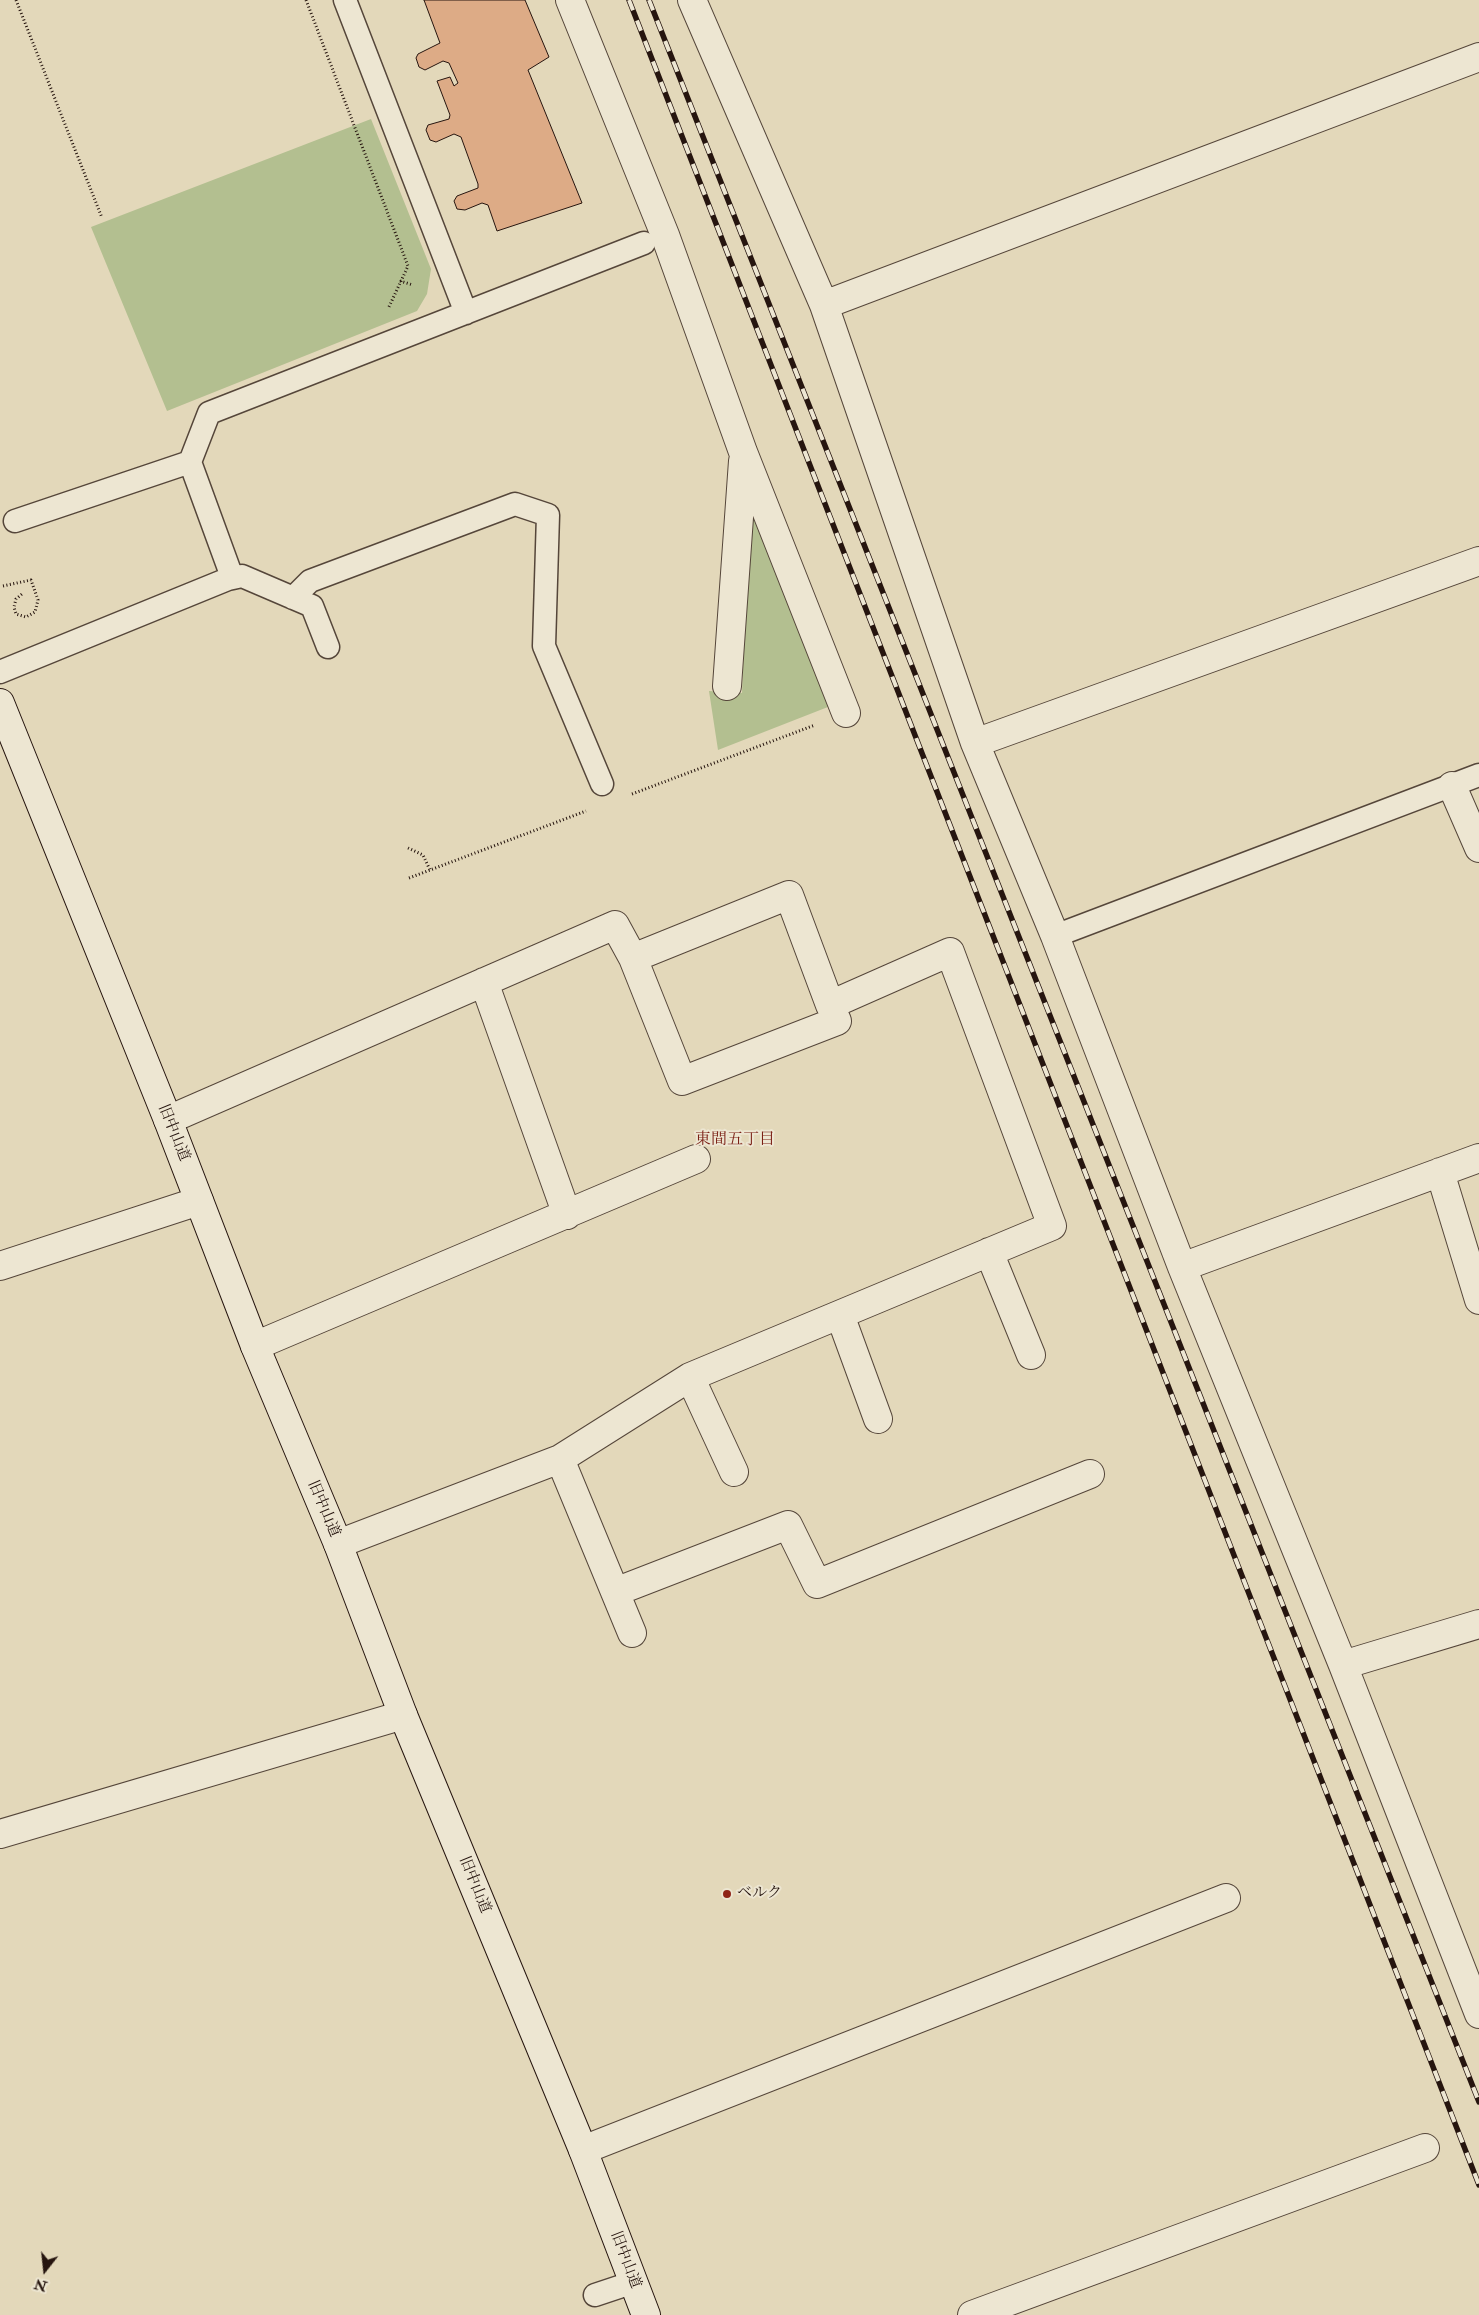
<!DOCTYPE html>
<meta charset="utf-8">
<style>
body{margin:0}
#map{position:relative;width:1479px;height:2315px;overflow:hidden;background:#e3d8ba;font-family:"IM FELL Double Pica",serif}
canvas{display:block}
.north{position:absolute;left:20px;top:2245px;width:50px;height:50px;-webkit-text-stroke:4px #ede6d2;paint-order:stroke;rotate:196deg;font-size:14px;font-weight:700;line-height:20px;text-align:center;color:#26150f}
.north::after{content:'';display:block;margin:auto;width:18px;height:22px;background:#26150f;clip-path:polygon(50% 0,100% 100%,50% 72%,0 100%)}
</style>
<div id="map">
<canvas width="1479" height="2315"></canvas>
<div class="north">N</div>
</div>
<script>
const c = document.querySelector('canvas').getContext('2d');
c.lineJoin = 'round';
function fillPath(path, color) { c.fillStyle = color; c.fill(path, 'evenodd'); }
const shape = rows => new Path2D(rows.map(r => 'M' + r).join(''));
function stroke(path, color, width, dash) { c.strokeStyle = color; c.lineWidth = width; c.lineCap = dash ? 'butt' : 'round'; c.setLineDash(dash || []); c.stroke(path); }
function drawText(font, color, halo, rows, align = 'center') {
  c.font = font + ' "IM FELL Double Pica","Noto Serif JP",serif'; c.lineWidth = 4; c.setLineDash([]); c.textBaseline = 'middle'; c.strokeStyle = halo; c.fillStyle = color; for (const [text, x, y, turn = 0] of rows) {
    c.save(); c.translate(x, y); c.rotate((+turn || 0) * Math.PI / 180); c.textAlign = isNaN(turn) ? turn : align; if (halo) c.strokeText(text, 0, 0); c.fillText(text, 0, 0); c.restore();
  }
}
fillPath(shape([
 [371,119,431,269,427,294,417,311,167,411,91,227],
 [750,506,833,705,718,750,709,691,742,693]
]), '#b3bf90');
const building = shape([
 [424,0,525,0,549,57,528,70,582,203,497,231,488,205,482,203,465,210,457,209,454,201,457,196,478,188,478,184,461,137,454,134,436,142,430,140,426,130,428,125,449,119,450,115,437,81,450,77,454,86,458,83,449,63,443,61,425,70,419,67,416,58,418,54,440,43,424,0]
]);
fillPath(building, '#ddab86');
stroke(building, '#26150f', 1);
const service = shape([
 [345,0,466,313],
 [15,521,190,462],
 [232,577,190,462,209,413,644,243],
 [293,598,310,581,515,504,548,515,544,646,602,784],
 [0,672,228,579,242,576,312,606,328,647],
 [1055,936,1479,775],
 [595,2295,634,2282]
]);
const pedestrian = shape([
 [570,0,665,235,743,452,846,713],
 [727,686,743,461]
]);
const minor = shape([
 [692,0,824,305,975,743,1055,936,1182,1267,1343,1665,1479,2014],
 [824,305,1479,57],
 [975,743,1479,561],
 [1452,786,1479,848],
 [484,982,567,1215],
 [168,1120,615,925,633,958],
 [1440,1172,1479,1300],
 [989,1252,1031,1355],
 [0,1266,199,1201],
 [1182,1267,1479,1158],
 [840,1315,878,1419],
 [255,1346,696,1159],
 [690,1377,734,1472],
 [560,1459,632,1633],
 [338,1544,560,1459,690,1377,1052,1226,950,952,830,1005,837,1021,682,1081,633,958,789,895,830,1005],
 [615,1592,788,1525,817,1584,1090,1474],
 [1343,1665,1479,1624],
 [0,1834,403,1715],
 [583,2150,1226,1898],
 [972,2315,1425,2148]
]);
const secondary = shape([
 [0,703,168,1120,255,1346,338,1544,403,1715,583,2150,646,2315]
]);
stroke(service, '#55463a', 25);
stroke(pedestrian, '#55463a', 30);
stroke(minor, '#55463a', 30);
stroke(secondary, '#26150f', 30);
stroke(shape([
 [16,0,102,218],
 [306,0,408,266,388,309],
 [400,281,413,285],
 [3,586,31,580,38,600,35,612,26,617,16,614,14,607,16,599,22,594],
 [632,794,815,725],
 [408,848,423,855,430,870],
 [409,878,586,811]
]), '#26150f', 3, [1, 2.5]);
stroke(service, '#ede6d2', 22);
stroke(pedestrian, '#ede6d2', 28);
stroke(minor, '#ede6d2', 28);
stroke(secondary, '#ede6d2', 28);
const rail = shape([
 [629,0,1479,2185],
 [649,0,1479,2102]
]);
stroke(rail, '#26150f', 5.5);
stroke(rail, '#ede6d2', 4, [11]);
for (const [x, y, r, color] of [
 [727,1894,5,"#8f2418"]
]) { const dot = new Path2D(); dot.arc(x, y, r, 0, 2 * Math.PI); c.fillStyle = color; c.fill(dot); stroke(dot, '#ede6d2', 2); }
drawText('15px', '#26150f', '#ede6d2', [
 ["旧中山道",173,1133,68],
 ["旧中山道",323,1509,67],
 ["旧中山道",474,1885,68],
 ["旧中山道",625,2260,69]
]);
drawText('15px', '#26150f', '#ede6d2', [
 ["ベルク",737,1894]
], 'left');
drawText('16px', '#7a1f14', '#ede6d2', [
 ["東間五丁目",735,1141]
]);
</script>
